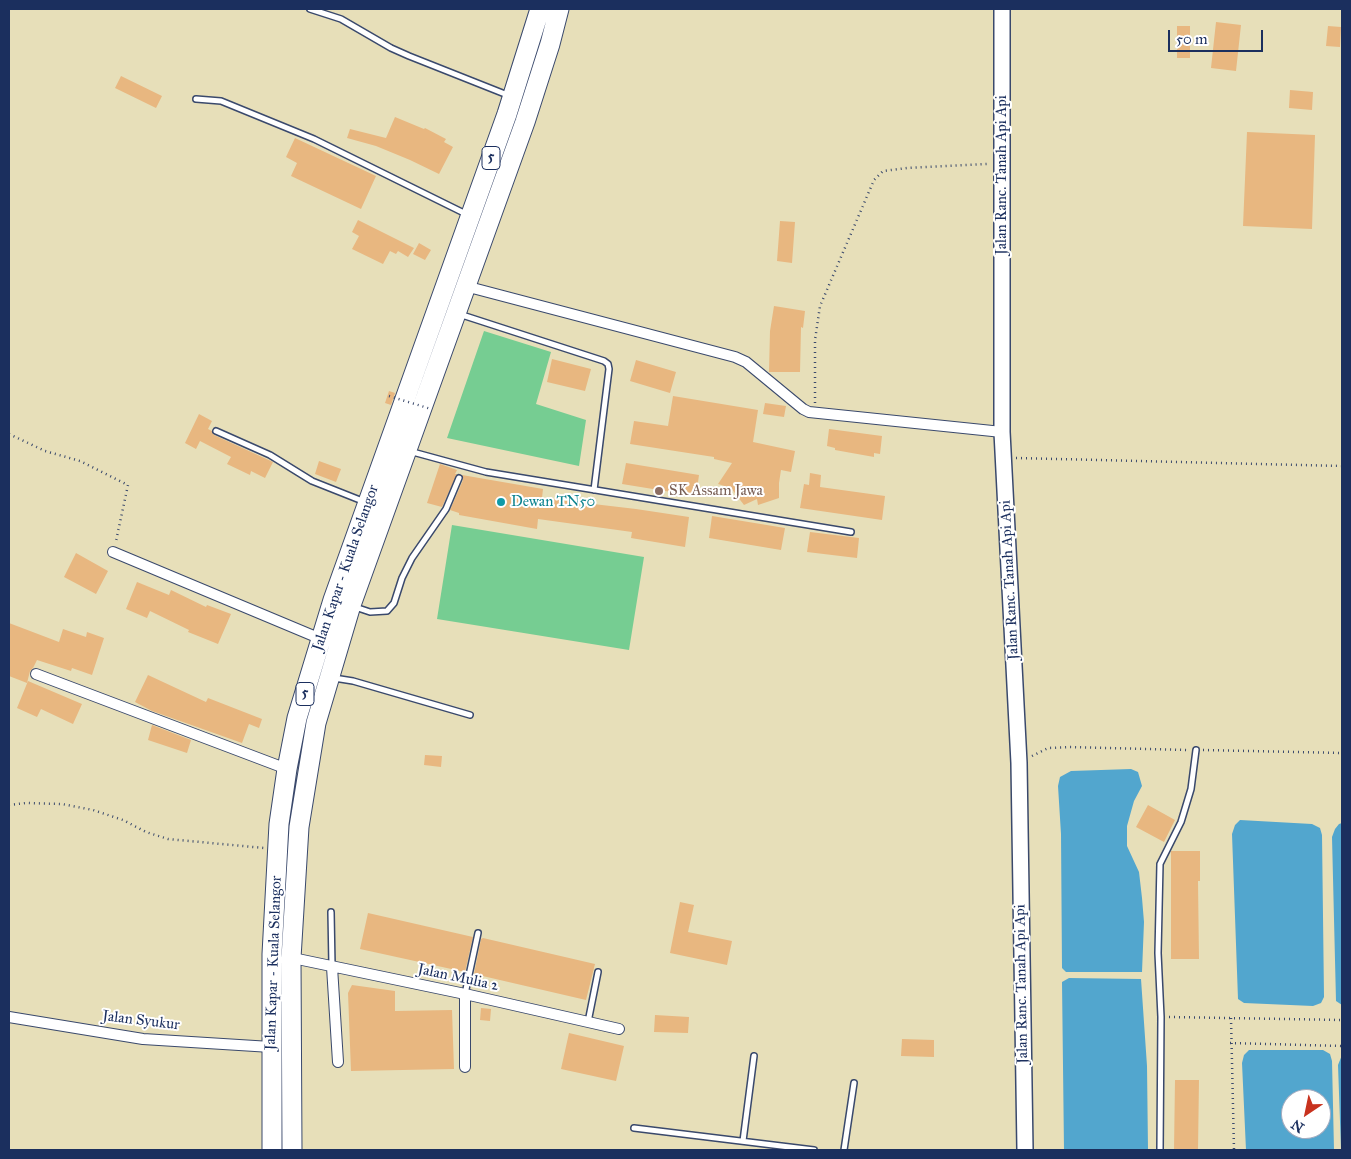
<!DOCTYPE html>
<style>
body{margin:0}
#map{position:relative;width:1351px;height:1159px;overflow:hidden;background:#e7dfb9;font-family:"IM FELL Great Primer",serif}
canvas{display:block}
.frame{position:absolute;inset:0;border:10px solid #1b2f5e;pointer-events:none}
.north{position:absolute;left:1281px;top:1089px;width:50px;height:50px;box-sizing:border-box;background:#fff;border:1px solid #a4acbf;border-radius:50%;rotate:214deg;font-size:14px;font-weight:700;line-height:20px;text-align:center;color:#1b2f5e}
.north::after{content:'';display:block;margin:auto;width:18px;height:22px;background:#c8321e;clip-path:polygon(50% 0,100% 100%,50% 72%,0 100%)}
.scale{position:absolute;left:1168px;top:30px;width:95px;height:22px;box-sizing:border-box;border:2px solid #1b2f5e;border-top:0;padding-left:6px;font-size:15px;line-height:18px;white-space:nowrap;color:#1b2f5e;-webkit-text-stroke:4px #fff;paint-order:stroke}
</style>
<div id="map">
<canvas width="1351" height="1159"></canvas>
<div class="frame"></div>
<div class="north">N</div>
<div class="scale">50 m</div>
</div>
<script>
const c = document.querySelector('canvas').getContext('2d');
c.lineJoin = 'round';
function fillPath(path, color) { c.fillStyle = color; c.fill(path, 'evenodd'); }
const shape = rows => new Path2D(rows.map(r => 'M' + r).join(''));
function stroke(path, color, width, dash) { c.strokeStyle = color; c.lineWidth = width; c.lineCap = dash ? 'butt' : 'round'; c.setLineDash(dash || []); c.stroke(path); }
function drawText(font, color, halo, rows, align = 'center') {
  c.font = font + ' "IM FELL Great Primer",serif'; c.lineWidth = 4; c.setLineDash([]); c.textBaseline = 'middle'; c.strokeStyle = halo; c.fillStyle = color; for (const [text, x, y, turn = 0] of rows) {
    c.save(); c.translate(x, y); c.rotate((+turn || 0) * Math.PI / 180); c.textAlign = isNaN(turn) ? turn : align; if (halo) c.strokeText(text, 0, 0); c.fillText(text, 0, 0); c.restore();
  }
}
fillPath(shape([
 [484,331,551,352,536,404,586,420,579,466,447,438],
 [452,525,644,557,629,650,437,619]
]), '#76cd92');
fillPath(shape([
 [1131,769,1138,772,1142,786,1134,801,1127,826,1127,846,1139,872,1142,898,1144,922,1142,972,1066,972,1062,968,1061,834,1058,786,1060,777,1071,771],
 [1240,820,1312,824,1320,828,1322,835,1324,997,1321,1003,1313,1006,1244,1003,1238,999,1232,834,1235,825],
 [1342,823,1342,1005,1336,1001,1332,837,1335,829,1339,824],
 [1069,978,1141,979,1147,1066,1148,1150,1064,1150,1062,982],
 [1249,1050,1323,1050,1330,1054,1332,1061,1334,1150,1246,1150,1242,1063,1244,1055],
 [1291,1099,1321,1099,1321,1129,1291,1129],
 [1342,1055,1342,1150,1341,1150,1338,1065]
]), '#52a6ce');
fillPath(shape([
 [1216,22,1241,25,1236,71,1211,68],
 [1177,26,1190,26,1190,58,1177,58],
 [1328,26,1341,27,1340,47,1326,46],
 [121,76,162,96,156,108,115,88],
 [1290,90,1313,92,1312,110,1289,108],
 [395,117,424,129,425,128,446,139,444,142,453,147,439,174,410,160,376,146,347,138,350,129,386,138],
 [1247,132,1315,135,1312,229,1243,226],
 [295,138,376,176,361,209,291,176,297,163,286,157],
 [358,220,414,248,408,257,398,251,396,254,390,251,383,264,352,249,359,236,352,232],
 [780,221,795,222,792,263,777,261],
 [419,243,431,250,425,260,413,254],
 [774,306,805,311,803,328,801,327,800,372,769,372,770,331],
 [552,359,591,369,585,391,547,382],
 [636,360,676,372,670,393,630,381],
 [389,391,395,393,391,405,385,403],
 [673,396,758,410,753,442,795,451,791,472,781,470,779,483,779,498,758,505,757,499,744,505,731,488,718,484,732,463,714,459,714,457,630,444,634,421,668,426],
 [765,403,786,406,784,417,763,414],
 [199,414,212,421,208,429,212,431,214,435,273,462,265,478,251,471,250,475,227,464,231,457,200,441,196,449,185,443],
 [829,429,882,436,880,454,874,453,874,457,835,450,835,448,827,446],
 [319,461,341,469,336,482,315,474],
 [626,463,699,475,696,496,622,484],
 [440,464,457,470,455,474,457,474,442,507,427,503],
 [810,473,821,475,820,487,885,496,882,520,800,508,804,484,809,485],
 [462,475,543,489,542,498,636,509,689,517,685,547,631,538,632,532,538,519,537,529,459,515,459,513,450,510,463,480],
 [712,516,785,528,781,550,709,538],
 [810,532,859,538,857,558,807,552],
 [76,553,108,571,96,594,64,577],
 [137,582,169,595,171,590,206,607,207,605,231,614,218,644,188,632,189,630,150,611,147,618,126,609],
 [9,623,59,642,63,629,86,637,87,632,104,638,92,675,72,668,71,671,37,660,33,668,30,671,27,683,9,676],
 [148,675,206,702,208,698,262,719,259,728,249,724,242,743,152,711,135,702],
 [28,681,82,704,73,724,41,709,37,717,17,708],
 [152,725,191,740,187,753,148,740],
 [425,755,442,756,441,767,424,765],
 [1148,805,1175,820,1164,842,1136,827],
 [1171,851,1200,851,1200,881,1198,881,1199,959,1171,959],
 [680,902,694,905,688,932,732,941,727,965,670,953],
 [368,913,473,937,465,972,360,949],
 [483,938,595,964,586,1000,474,974,481,939],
 [352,985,395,991,395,1011,452,1010,454,1069,351,1071,348,993],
 [481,1008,491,1009,490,1021,480,1020],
 [655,1015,689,1017,688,1033,654,1032],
 [569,1033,624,1046,616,1081,561,1069],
 [902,1039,934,1040,934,1057,901,1056],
 [1175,1080,1199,1080,1198,1150,1174,1150]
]), '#e8b780');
const lane = shape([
 [310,9,341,19,391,48,409,56,510,96],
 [196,99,221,101,314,139,468,215],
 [459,314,604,361,608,364,609,369,594,490],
 [216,431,270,455,312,481,365,502],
 [409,451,486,472,851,532],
 [355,607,370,612,387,611,394,603,402,578,412,558,446,509,459,478],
 [334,678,353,681,470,715],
 [331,912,332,966],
 [465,994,478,933],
 [588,1022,598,972],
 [634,1128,814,1150],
 [743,1141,754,1056],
 [844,1150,854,1083],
 [1160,1150,1161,1017,1158,953,1160,864,1181,822,1191,789,1196,750]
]);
const street = shape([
 [465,286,735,357,746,362,803,409,809,412,1002,432],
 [113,552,321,639],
 [36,674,287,769],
 [288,957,465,994,619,1029],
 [332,967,338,1062],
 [9,1017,143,1039,271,1047],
 [465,1067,465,994]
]);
const secondary = shape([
 [1002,9,1002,432,1019,763,1025,1150]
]);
const highway = shape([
 [272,1150,272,954,279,824,287,769,297,718,333,600,507,114,540,9],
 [292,1150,291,958,299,827,316,723,351,605,525,122,550,44,559,9]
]);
stroke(lane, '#3a496c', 8);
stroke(street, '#3a496c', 12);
stroke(secondary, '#3a496c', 18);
stroke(highway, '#3a496c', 21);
stroke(shape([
 [815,403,815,340,820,306,874,180,883,171,907,168,988,164],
 [9,434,45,451,80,461,128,485,116,541],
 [1016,458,1342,466],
 [1203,750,1342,753],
 [1032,756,1048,748,1070,747,1187,750],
 [9,805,26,803,62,804,93,810,123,820,146,832,168,839,264,848],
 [1169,1017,1342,1020],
 [1231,1018,1234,1150],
 [1230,1043,1342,1046]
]), '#3a496c', 2.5, [1, 4]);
stroke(lane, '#fff', 5);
stroke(street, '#fff', 10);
stroke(secondary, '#fff', 15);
stroke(highway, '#fff', 19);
stroke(shape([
 [389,396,431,409]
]), '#3a496c', 2.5, [1, 4]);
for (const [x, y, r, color] of [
 [659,491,5,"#8d6e63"],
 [501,502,5,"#0f9aa8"]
]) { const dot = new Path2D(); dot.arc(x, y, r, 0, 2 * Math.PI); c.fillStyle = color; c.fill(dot); stroke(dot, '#fff', 2); }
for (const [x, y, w] of [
 [491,158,18],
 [305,694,18]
]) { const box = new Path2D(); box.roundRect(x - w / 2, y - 11.5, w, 23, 4); c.fillStyle = '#fff'; c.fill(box); stroke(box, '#1b2f5e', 1); }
drawText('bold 14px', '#1b2f5e', null, [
 ["5",491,158],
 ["5",305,694]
]);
drawText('15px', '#1b2f5e', '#fff', [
 ["Jalan Ranc. Tanah Api Api",1002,175,-90],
 ["Jalan Kapar - Kuala Selangor",346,568,-71],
 ["Jalan Ranc. Tanah Api Api",1010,580,-93],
 ["Jalan Kapar - Kuala Selangor",274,963,-88],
 ["Jalan Mulia 2",458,978,12],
 ["Jalan Ranc. Tanah Api Api",1022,984,-91],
 ["Jalan Syukur",141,1021,7]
]);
drawText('15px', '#785e54', '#fff', [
 ["SK Assam Jawa",669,491]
], 'left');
drawText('15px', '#0d838f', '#fff', [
 ["Dewan TN50",511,502]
], 'left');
</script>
